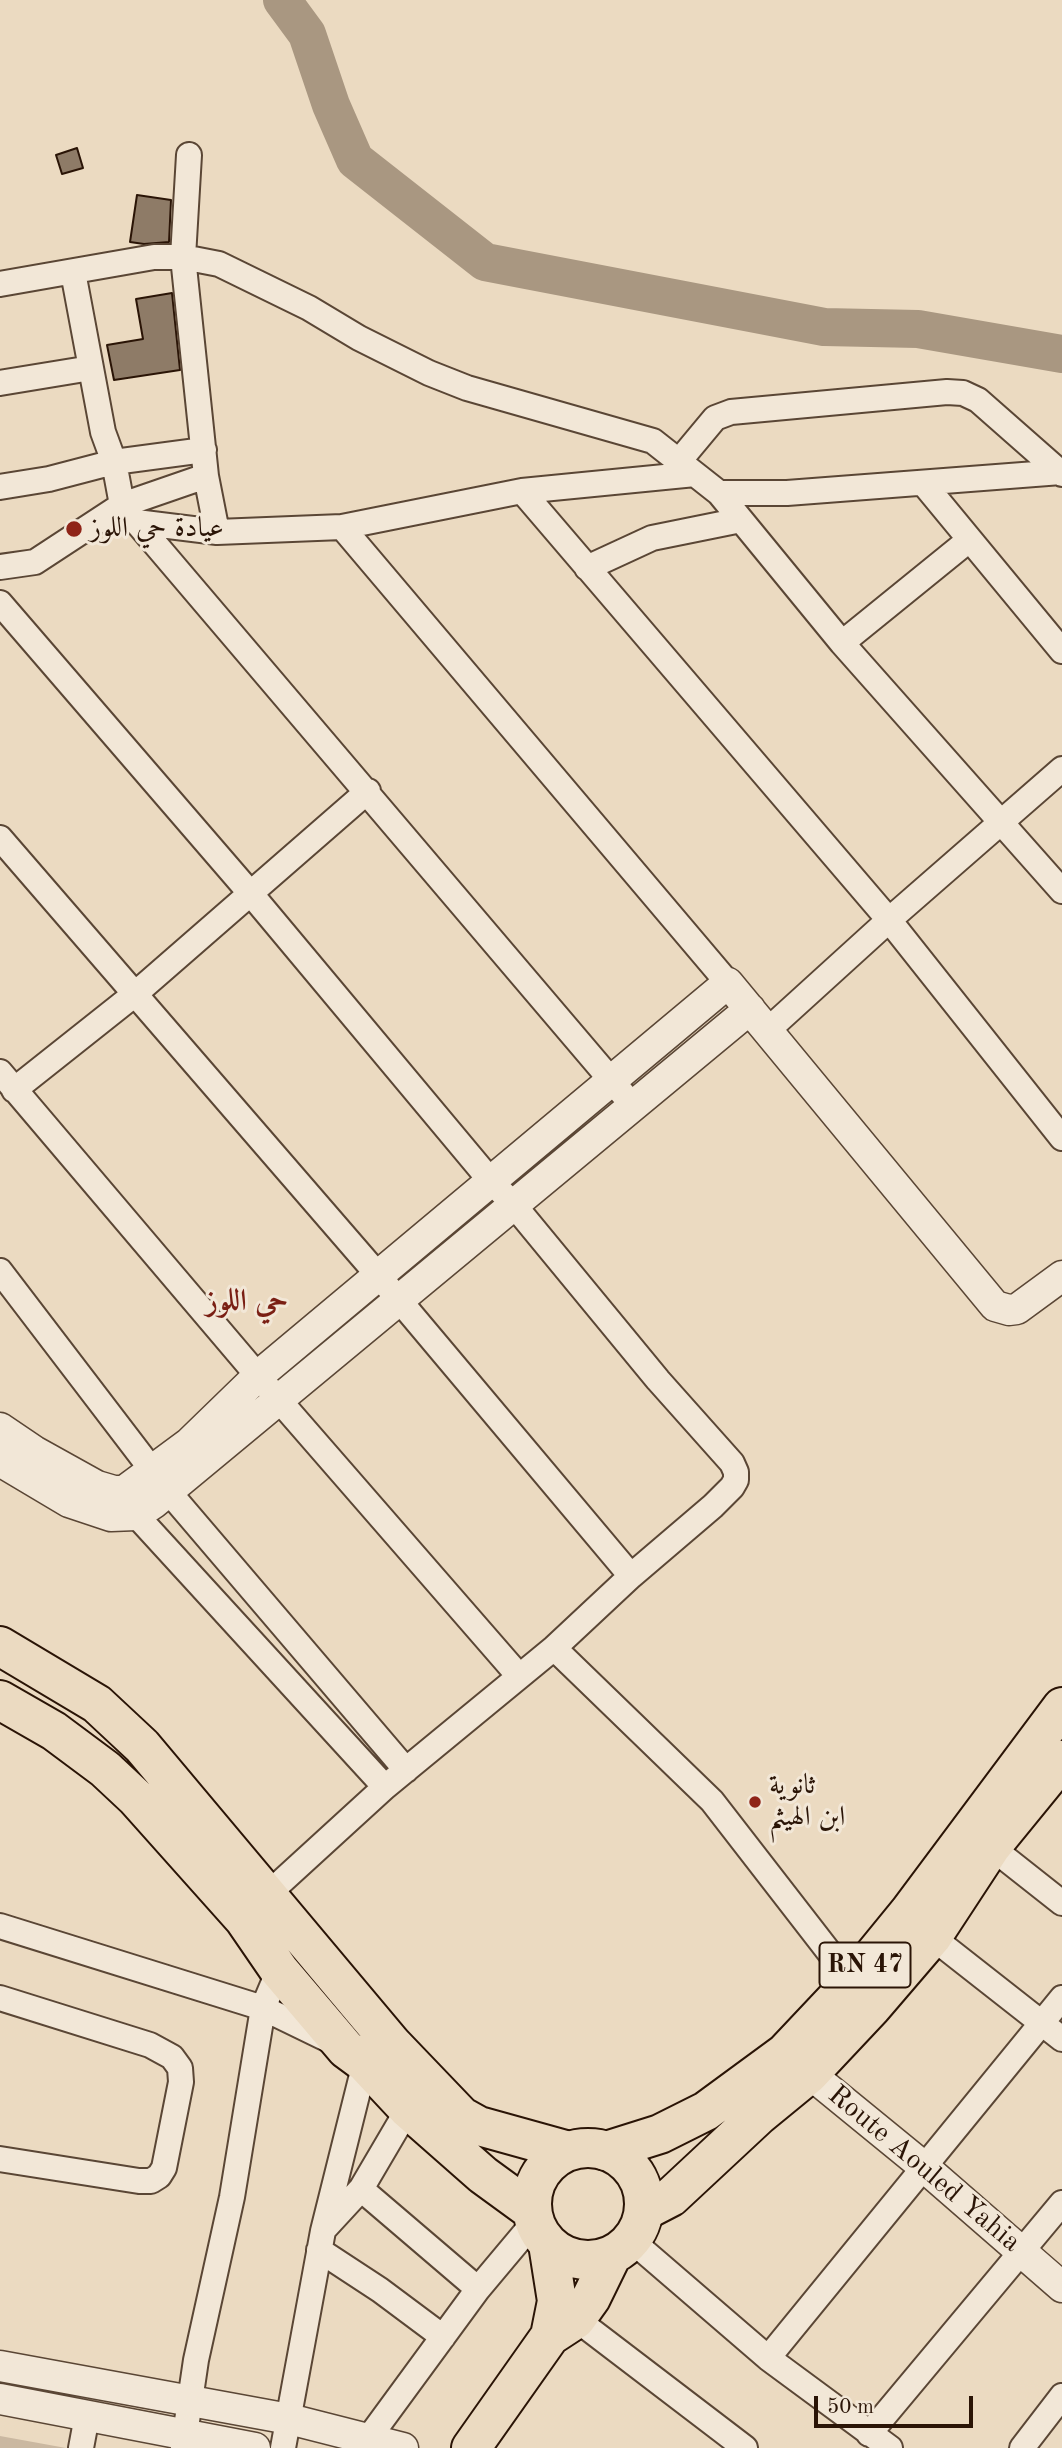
<!DOCTYPE html>
<meta charset="utf-8">
<style>
body{margin:0}
#map{position:relative;width:1062px;height:2448px;overflow:hidden;background:#ebdac1;font-family:"Old Standard TT",serif}
canvas{display:block}
.scale{position:absolute;left:814px;top:2396px;width:159px;height:32px;box-sizing:border-box;border:4px solid #2a1406;border-top:0;padding-left:9px;font-size:21px;line-height:24px;white-space:nowrap;color:#2a1406;-webkit-text-stroke:5px #f2e7d7;paint-order:stroke}
</style>
<div id="map">
<canvas width="1062" height="2448"></canvas>
<div class="scale">50 m</div>
</div>
<script>
const c = document.querySelector('canvas').getContext('2d');
c.lineJoin = 'round';
function fillPath(path, color) { c.fillStyle = color; c.fill(path, 'evenodd'); }
const shape = rows => new Path2D(rows.map(r => 'M' + r).join(''));
function stroke(path, color, width, dash) { c.strokeStyle = color; c.lineWidth = width; c.lineCap = dash ? 'butt' : 'round'; c.setLineDash(dash || []); c.stroke(path); }
function drawText(font, color, halo, rows, align = 'center') {
  c.font = font + ' "Old Standard TT",Amiri,serif'; c.lineWidth = 6; c.setLineDash([]); c.textBaseline = 'middle'; c.strokeStyle = halo; c.fillStyle = color; for (const [text, x, y, turn = 0] of rows) {
    c.save(); c.translate(x, y); c.rotate((+turn || 0) * Math.PI / 180); c.textAlign = isNaN(turn) ? turn : align; if (halo) c.strokeText(text, 0, 0); c.fillText(text, 0, 0); c.restore();
  }
}
fillPath(shape([
 [0,2436,66,2448,0,2448]
]), '#cab8a1');
stroke(shape([
 [282,0,307,34,331,105,355,160,485,262,824,327,918,329,1062,354]
]), '#a99781', 38);
const building = shape([
 [77,148,83,168,62,174,56,155,77,148],
 [137,195,171,200,169,242,144,244,130,242,137,195],
 [172,293,180,370,114,380,107,345,143,339,136,299,172,293]
]);
fillPath(building, '#8e7b67');
stroke(building, '#2a1406', 2);
const minor = shape([
 [189,155,183,257,206,476,217,532],
 [73,272,103,432,114,462,122,505,634,1107],
 [0,284,154,257,183,257,219,264,309,308,359,338,429,373,467,388,653,441,719,493,842,643,1062,891],
 [0,383,91,368],
 [680,460,715,418,731,412,947,392,963,393,978,400,1062,474],
 [924,484,1062,651],
 [0,487,49,479,114,462,204,450],
 [522,491,889,920,1062,1138],
 [719,493,787,493,1062,472],
 [136,522,217,532,342,527,522,491,695,474],
 [342,527,728,983],
 [0,567,35,562,122,505,206,476],
 [587,568,652,538,741,520],
 [0,603,251,894,490,1180,513,1204,658,1380,732,1463,736,1472,736,1480,732,1487,713,1506,631,1576,554,1648,385,1787,257,1904],
 [842,643,969,540],
 [0,838,378,1275,631,1576],
 [768,1030,889,920,1062,769],
 [0,1072,258,1376,519,1676],
 [14,1090,135,994,368,791],
 [0,1271,168,1491,406,1770],
 [129,1501,136,1515,385,1787],
 [554,1648,712,1801,860,1992],
 [991,1847,1062,1903],
 [0,1926,263,2008,333,2042],
 [932,1937,1062,2039],
 [0,1998,150,2045,172,2057,180,2068,181,2082,164,2168,159,2176,151,2181,139,2181,0,2159],
 [361,2189,478,2289],
 [325,2228,361,2189,408,2109],
 [631,2240,768,2358,890,2448],
 [319,2250,380,2290,443,2337],
 [576,2319,745,2448],
 [768,2358,1062,1998],
 [869,2434,1062,2203],
 [368,2439,478,2289,535,2221],
 [81,2448,87,2416],
 [183,2448,196,2360,232,2197,263,2008,279,1970],
 [283,2448,323,2231,365,2063,372,2059],
 [1022,2448,1062,2396]
]);
const tertiary = shape([
 [0,1428,34,1451,97,1486,114,1491,124,1491,189,1443,258,1376,728,983,995,1306,1009,1310,1017,1309,1062,1276],
 [0,1461,69,1502,111,1516,136,1515,154,1503,750,1009],
 [793,2060,924,2167,1062,2287],
 [0,2366,289,2419,403,2448],
 [0,2399,255,2448]
]);
const primary = shape([
 [0,1646,97,1704,142,1746,392,2044,461,2116,479,2126,569,2151],
 [0,1700,54,1731,105,1769,136,1798,244,1919,279,1970,346,2049,365,2063,408,2109,483,2175,531,2210],
 '532 2204a56 56 0 1 1 112 0a56 56 0 1 1-112 0Z',
 [548,2244,557,2301,550,2336],
 [471,2448,550,2336,576,2319,591,2298,612,2255]
]);
const trunk = shape([
 [606,2151,660,2134,706,2111,785,2053,851,1983,909,1912,1062,1707],
 [644,2211,671,2197,759,2115,809,2074,872,2007,932,1937,991,1847,1062,1760]
]);
stroke(minor, '#5a4635', 28);
stroke(tertiary, '#5a4635', 33);
stroke(primary, '#2a1406', 42);
stroke(trunk, '#2a1406', 42);
stroke(minor, '#f2e7d7', 24);
stroke(tertiary, '#f2e7d7', 30);
stroke(primary, '#ebdac1', 38);
stroke(trunk, '#ebdac1', 38);
for (const [x, y, r, color] of [
 [74,529,9,"#8f2418"],
 [755,1802,7,"#8f2418"]
]) { const dot = new Path2D(); dot.arc(x, y, r, 0, 2 * Math.PI); c.fillStyle = color; c.fill(dot); stroke(dot, '#f2e7d7', 2.5); }
for (const [x, y, w] of [
 [865,1965,91]
]) { const box = new Path2D(); box.roundRect(x - w / 2, y - 22.5, w, 45, 5); c.fillStyle = '#f2e7d7'; c.fill(box); stroke(box, '#2a1406', 2); }
drawText('bold 26px', '#2a1406', null, [
 ["RN 47",865,1965]
]);
drawText('28px', '#2a1406', '#f2e7d7', [
 ["عيادة حي اللوز",90,529],
 ["ثانوية",769,1786],
 ["ابن الهيثم",769,1818]
], 'left');
drawText('28px', '#2a1406', '#f2e7d7', [
 ["Route Aouled Yahia",924,2169,40]
]);
drawText('bold 30px', '#7a1f14', '#f2e7d7', [
 ["حي اللوز",247,1302]
]);
</script>
